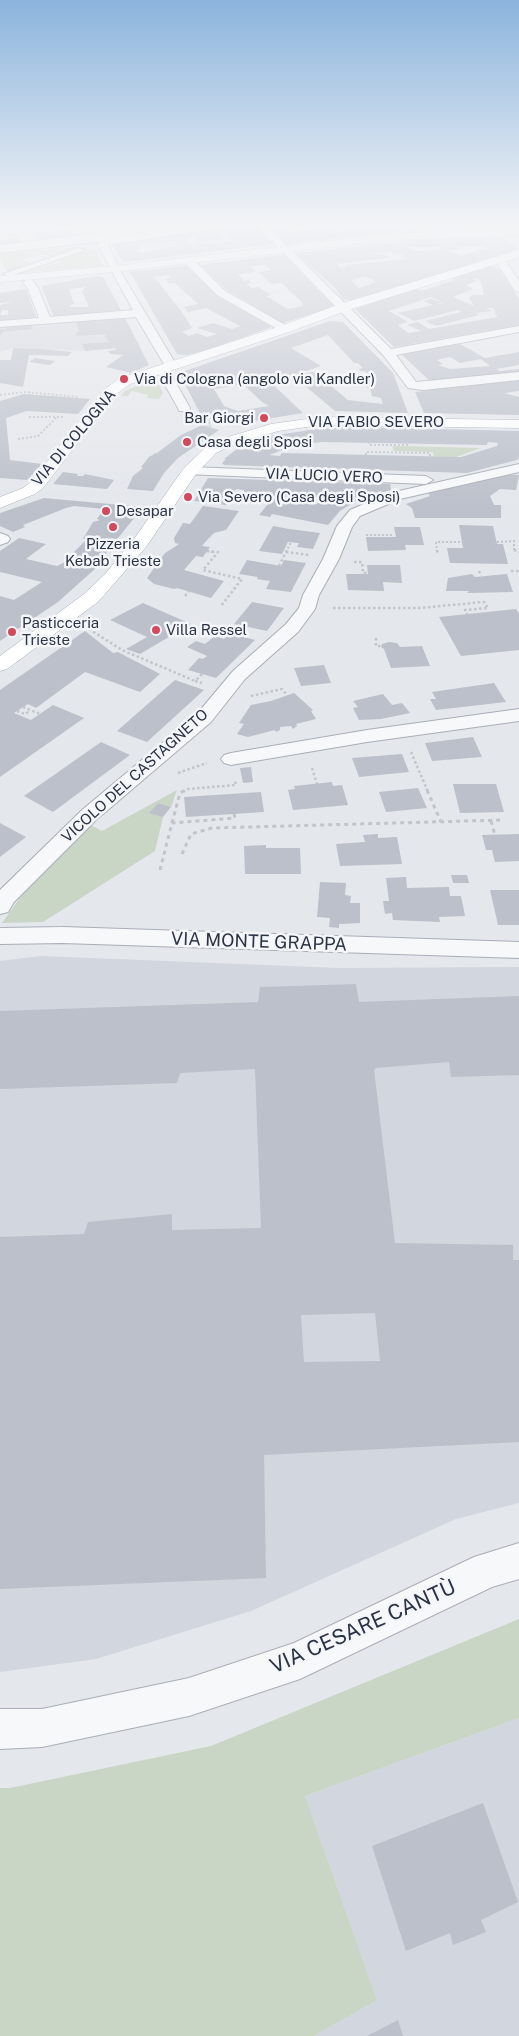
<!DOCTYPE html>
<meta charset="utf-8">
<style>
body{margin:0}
canvas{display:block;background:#e4e7ec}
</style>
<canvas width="519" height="2036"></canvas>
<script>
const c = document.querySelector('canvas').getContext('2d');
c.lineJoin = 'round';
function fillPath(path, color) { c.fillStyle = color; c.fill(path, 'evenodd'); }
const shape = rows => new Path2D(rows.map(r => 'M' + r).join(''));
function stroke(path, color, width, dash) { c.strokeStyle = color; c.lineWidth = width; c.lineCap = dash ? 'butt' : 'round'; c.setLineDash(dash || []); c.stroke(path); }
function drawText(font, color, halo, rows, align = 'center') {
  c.font = font + ' "Public Sans",sans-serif'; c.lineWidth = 5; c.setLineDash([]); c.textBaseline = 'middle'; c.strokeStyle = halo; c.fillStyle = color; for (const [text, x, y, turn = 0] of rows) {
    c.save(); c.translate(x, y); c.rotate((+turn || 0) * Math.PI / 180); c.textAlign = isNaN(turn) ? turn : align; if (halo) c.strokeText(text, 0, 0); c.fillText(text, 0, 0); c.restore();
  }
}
fillPath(shape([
 [125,318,140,346,85,351,13,348,0,352,0,327],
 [41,956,339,968,519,967,519,1503,456,1519,251,1611,96,1659,0,1672,0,961],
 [519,1718,519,2036,314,2036,377,2000,305,1796]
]), '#d2d6de');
fillPath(shape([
 [75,224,162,224,166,226,118,233,103,231,80,234],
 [88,246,53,257,35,252,31,254,35,255,21,260,34,264,8,272,0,258,0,254],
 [95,248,103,266,20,273,63,262,59,260],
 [144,383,159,385,163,393,159,399,147,398,148,395,132,391,128,396,121,396,125,391],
 [393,446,481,448,456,457,434,457,433,452,393,451],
 [177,790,171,807,158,803,150,812,163,817,155,851,43,922,2,923,29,885,87,823,102,831],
 [519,1619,519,1718,305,1796,377,2000,314,2036,0,2036,0,1788,10,1788,211,1746]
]), '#c9d6c5');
fillPath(shape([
 [234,224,254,224,273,244,127,262,122,261,113,244,123,241],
 [223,230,231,241,222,242,224,244,195,243,198,247,193,247,185,239,193,238,190,235,194,235,200,242,225,239,218,231],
 [173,241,179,246,140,253,137,251,141,250,139,246,135,246],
 [266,224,283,224,292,232,320,227,332,227,337,231,339,231,335,227,344,225,349,229,383,226,381,224,486,224,493,227,396,232,287,244],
 [72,229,75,234,64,239,41,242,36,235],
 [18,238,22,245,0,247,0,240],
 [502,238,519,249,354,301,343,299,335,288,296,253,402,242,399,239],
 [485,246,487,249,474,249,480,250,461,256,448,251,459,249,458,247],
 [408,247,439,247,440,250,417,251],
 [390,252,398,255,401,254,406,259,346,265,347,267,340,268,337,264,390,258,385,254,366,254],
 [365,276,377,282,359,288,351,280],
 [281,255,286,256,298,268,296,268,334,307,283,323,228,291,200,265],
 [265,265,271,270,259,272,271,284,281,283,301,301,303,306,288,309,266,296,272,295,258,287,252,288,247,284,251,283,249,280,244,281,238,274,255,272,252,268,247,267],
 [186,266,217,296,272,327,204,351,186,355,177,354,130,272],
 [168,275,171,277,166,279,169,283,175,283,198,304,184,307,188,312,206,308,240,326,232,329,213,323,197,328,217,334,207,337,197,333,189,336,182,332,192,328,182,312,154,277],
 [490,266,498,268,519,299,519,325,394,347,355,309,415,288,421,291,455,280,450,278],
 [477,278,482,284,484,295,473,295,469,298,474,306,479,308,453,297,473,289,466,285,477,281,473,279],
 [431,297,444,303,436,304,442,302,431,299,423,301,433,305,398,313,414,321,458,310,461,312,425,321,436,326,479,315,475,313,493,311,486,308,493,308,497,317,429,329,418,322,407,325,421,331,408,333,398,325,408,322,389,311],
 [97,276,103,277,122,312,54,317,41,286],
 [86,287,82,291,89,307,71,307,70,305,74,304,69,289],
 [26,289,37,319,0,321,0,315,8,315,8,310,2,310,0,315,0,305,13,302,0,303,0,293],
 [125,318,149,365,131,373,106,367,123,355,110,354,108,351,116,350,115,348,85,351,82,344,111,342,108,341,105,336,108,334,77,336,76,332,79,331,76,322],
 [330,321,343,322,393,373,408,413,335,411,292,375,268,380,303,413,242,423,200,413,179,373],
 [328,335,354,363,358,363,363,368,359,369,360,371,365,371,370,376,363,376,367,388,370,388,372,396,381,398,383,404,348,400,314,372,294,375,321,366,291,348],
 [243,384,262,402,269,406,238,411,224,406,214,389],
 [31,325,33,329,3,332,0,336,0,329,6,329,7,327],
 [460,344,485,358,519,352,519,365,496,369,500,371,519,369,519,373,442,381,442,379,431,382,401,354],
 [450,357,460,363,481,359,490,366,450,369,438,365,443,364,437,360],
 [13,348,42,349,72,352,68,356,29,355,23,387,0,383,0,360,11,360],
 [35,358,55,361,50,365,29,362],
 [519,380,519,391,504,393,519,397,519,415,424,413,415,392],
 [24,394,90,399,78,414,27,411,6,418,10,460,42,464,27,480,0,478,0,401],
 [202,425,219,430,178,458,164,473,153,491,127,489,133,476,143,468,141,467,149,457,156,453,162,455,157,453,181,435],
 [351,427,519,431,519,457,517,460,467,473,224,465,222,463,226,459,224,459,237,449,270,436,317,429],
 [322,442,487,445,488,442,498,443,497,446,461,457,282,453,280,456,269,455,295,445],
 [63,472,78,474,77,476,83,476,85,474,114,480,107,489,53,484],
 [507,474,519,475,516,490,500,489,490,496,494,505,501,505,501,518,415,518,412,508,406,504,430,496,428,493,455,485],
 [208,478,390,484,391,490,359,499,340,511,328,525,272,514,270,517,259,515,273,498,316,504,334,495,332,494,322,493,321,496,316,498,243,495,244,490,236,489,226,505,194,501],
 [44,498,143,507,94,568,96,568,58,602,0,641,0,596,14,600,42,582,0,572,0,551,19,538,46,544,26,559,57,566,63,563,87,539,83,539,93,522,100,520,97,519,104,509,74,506,66,508,23,525,25,527,13,532,0,526,0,513],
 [203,506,239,511,226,530,214,533,207,540,202,546,210,547,203,557,196,556,184,570,224,581,211,598,177,588,174,589,154,584,147,578,165,553,179,544,175,543,174,538,183,523,190,524],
 [459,525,493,526,497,544,503,544,508,564,450,563,447,548,463,548],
 [273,526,289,529,320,533,313,549,297,547,299,543,288,542,282,554,259,551],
 [394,527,420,527,424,545,405,545,406,550,368,551,366,537,396,537],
 [247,560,281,566,284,560,306,563,291,592,266,589,270,581,257,579,258,577,239,574],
 [367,565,400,565,402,583,383,582,384,591,348,590,346,574,368,574],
 [472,574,475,577,507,574,513,592,467,593,469,591,446,591,448,578],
 [252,602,284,608,267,631,234,624],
 [143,603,191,624,140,654,126,649,147,637,110,620],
 [516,609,519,614,519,650,461,656,439,617],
 [85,631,113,653,118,652,160,674,140,692,85,672,36,708,28,704,14,713,31,720,53,705,84,718,0,777,0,690],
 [230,633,255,640,216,678,188,670,199,658,203,659,207,656,187,647,196,641,205,644,215,636,224,639],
 [389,642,397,643,400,647,422,646,430,666,391,668,384,649,381,647,382,644],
 [324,665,331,683,301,686,294,668],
 [175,680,204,690,147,742,117,731],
 [494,683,506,702,436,710,430,699,436,699,432,692],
 [294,693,313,710,311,711,316,719,296,724,297,726,293,729,291,726,280,727,280,730,276,732,275,730,248,737,237,734,244,724,239,723,251,705,271,701],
 [383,694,392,705,402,703,410,713,381,719,359,720,353,708,358,707,353,701],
 [473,737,482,757,432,761,425,743],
 [101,742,130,755,53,812,24,796],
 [402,754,409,772,359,777,352,758],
 [251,767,253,782,243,783,240,768],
 [332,782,333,786,342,785,348,805,293,810,288,790,295,789,294,786],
 [453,784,496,784,504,812,460,813],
 [418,788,427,808,386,812,379,792],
 [261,792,264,812,186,817,184,797],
 [158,803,171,807,163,817,149,813],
 [0,823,26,837,0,857],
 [378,834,378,838,397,837,402,864,340,866,336,844,365,842,363,835],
 [519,834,519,861,495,862,492,850,486,850,482,835],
 [266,845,266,848,300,848,301,874,245,874,244,846],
 [451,875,467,875,469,883,453,883],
 [406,877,407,888,449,887,450,896,461,896,465,916,439,917,440,922,393,920,392,913,385,914,383,901,389,901,386,878],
 [320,882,346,883,345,895,351,896,350,903,360,903,360,923,339,924,339,928,329,927,330,918,317,917],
 [490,890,519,890,519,925,498,925],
 [356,984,359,1002,519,996,519,1075,451,1077,449,1062,376,1068,374,1070,395,1243,513,1245,513,1260,519,1260,519,1442,264,1455,266,1578,0,1589,0,1237,84,1234,88,1222,172,1214,172,1230,261,1228,255,1069,180,1073,177,1083,0,1089,0,1011,258,1002,260,987],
 [375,1313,380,1361,304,1362,301,1315],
 [483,1803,518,1902,481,1920,486,1932,453,1945,450,1933,406,1951,372,1846],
 [398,2020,403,2036,367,2036]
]), '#bbc0ca');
const pedestrian = shape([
 [133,233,136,237,0,253,0,249,133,233],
 [79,248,86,250,10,276,3,274,79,248]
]);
const minor = shape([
 [206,224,230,224,225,227,108,245,119,269,177,366,175,369,168,369,190,408,189,411,179,411,178,408,156,369,158,366,165,366,136,317,0,327,0,321,39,318,28,289,23,282,28,279,32,280,38,288,50,317,133,310,97,244,109,238,0,251,0,245,119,231,122,232,123,236,206,224],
 [255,224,265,224,391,349,519,326,519,332,396,355,416,382,519,372,519,380,423,390,408,388,384,356,255,224],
 [492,224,505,224,519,230,519,234,513,234,492,224],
 [188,257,192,258,225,291,289,327,289,331,281,331,217,295,184,262,183,260,188,257],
 [500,257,504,258,519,281,519,292,515,291,495,260,500,257],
 [519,464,519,472,400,499,360,516,352,527,339,559,319,595,315,609,298,632,245,679,211,722,96,820,14,902,8,912,0,914,0,890,82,810,197,714,233,671,286,624,299,608,303,595,323,559,337,526,350,510,390,493,519,464],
 [190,467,426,476,433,480,426,484,185,474,183,471,190,467],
 [0,533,8,536,10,539,8,542,0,545,0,533],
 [519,709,519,721,367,742,231,765,224,763,221,759,224,755,231,753,367,730,519,709],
 [63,927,519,942,519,958,63,943,0,944,0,928,63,927],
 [519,1543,519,1579,492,1587,300,1679,189,1716,42,1747,0,1749,0,1709,42,1709,189,1678,294,1643,474,1557,519,1543]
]);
const tertiary = shape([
 [519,229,519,235,391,240,114,272,0,282,0,276,114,266,391,234,519,229]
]);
const secondary = shape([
 [519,250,519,257,348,310,289,332,130,384,115,395,43,488,35,494,0,508,0,497,23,488,31,482,105,389,120,378,281,326,340,304,519,250]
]);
const primary = shape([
 [321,417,519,420,519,428,321,425,278,431,235,444,216,453,196,474,146,547,98,602,7,669,0,671,0,656,84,594,106,573,134,539,184,468,206,447,225,438,271,424,321,417]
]);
stroke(pedestrian, '#a9aeb7', 2);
stroke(minor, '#a9aeb7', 2);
stroke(tertiary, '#a9aeb7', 1);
stroke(secondary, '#a9aeb7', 1);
stroke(primary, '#a3abb8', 1);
stroke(shape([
 [0,395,25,392,79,397],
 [29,417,63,417],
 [201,419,217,418,206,425,211,426],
 [18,439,38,436,57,417],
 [369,442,369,445,408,445,407,442],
 [366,455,366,452,430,453,430,457],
 [366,535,392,535],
 [497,542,514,541,514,552],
 [207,551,213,552],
 [286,552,291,542],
 [437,552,436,542,462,542]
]), '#c2c5cb', 2, [2, 2]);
stroke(shape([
 [437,550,438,555],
 [514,550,519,552],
 [207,551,218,552,203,570,242,579,221,606],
 [286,552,309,555],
 [354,562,362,562,363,573,368,573],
 [279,566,287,550],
 [479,571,481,576],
 [511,571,519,571],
 [185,596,189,591],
 [333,608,419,608,484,602,488,608,465,610,467,614],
 [89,629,122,650,195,681],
 [376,638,376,646,381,646],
 [202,674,195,681,202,683],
 [251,696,282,689,288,696],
 [23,707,40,714],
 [17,711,25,714,30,711],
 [411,752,428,792],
 [312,768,317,784],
 [178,773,207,763],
 [183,792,188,789,236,785,235,781]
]), '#c2c5cb', 2.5, [2.5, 2.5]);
stroke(shape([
 [427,790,441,822],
 [491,821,495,835],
 [172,823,180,793,185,790],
 [182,854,191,834,212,828,504,820],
 [160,870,172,823,235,818,234,814]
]), '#c2c5cb', 3, [4, 4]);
fillPath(pedestrian, '#f7f8fa');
fillPath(minor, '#f7f8fa');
fillPath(tertiary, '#f7f8fa');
fillPath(secondary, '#fff');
fillPath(primary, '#fff');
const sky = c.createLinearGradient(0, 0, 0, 509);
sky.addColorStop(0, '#8bb4dd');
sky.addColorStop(0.44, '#f3f4f6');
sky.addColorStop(1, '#f3f4f600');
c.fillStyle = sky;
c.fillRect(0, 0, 519, 509);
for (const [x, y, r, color] of [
 [124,379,5,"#d1495b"],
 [264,418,5,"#d1495b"],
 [187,442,5,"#d1495b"],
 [188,497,5,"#d1495b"],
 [106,511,5,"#d1495b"],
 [113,527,5,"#d1495b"],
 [156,630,5,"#d1495b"],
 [12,632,5,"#d1495b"]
]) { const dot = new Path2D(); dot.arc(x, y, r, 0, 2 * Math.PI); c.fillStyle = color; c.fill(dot); stroke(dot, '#f4f6f9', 2); }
drawText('15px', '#2b3445', '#f4f6f9', [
 ["Via di Cologna (angolo via Kandler)",134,379],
 ["Bar Giorgi",254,418,"right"],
 ["Casa degli Sposi",197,442],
 ["Via Severo (Casa degli Sposi)",198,497],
 ["Desapar",116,511],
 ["Pizzeria",113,544,"center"],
 ["Kebab Trieste",113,561,"center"],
 ["Pasticceria",22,623],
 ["Trieste",22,640],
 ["Villa Ressel",166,630]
], 'left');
drawText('15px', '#2b3445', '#f4f6f9', [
 ["VIA FABIO SEVERO",376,422],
 ["VIA DI COLOGNA",74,438,-50],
 ["VIA LUCIO VERO",324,476,2],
 ["VICOLO DEL CASTAGNETO",135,776,-42]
]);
drawText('18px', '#2b3445', '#f4f6f9', [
 ["VIA MONTE GRAPPA",259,942,2]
]);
drawText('21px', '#2b3445', '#f4f6f9', [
 ["VIA CESARE CANTÙ",363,1627,-24]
]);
</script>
